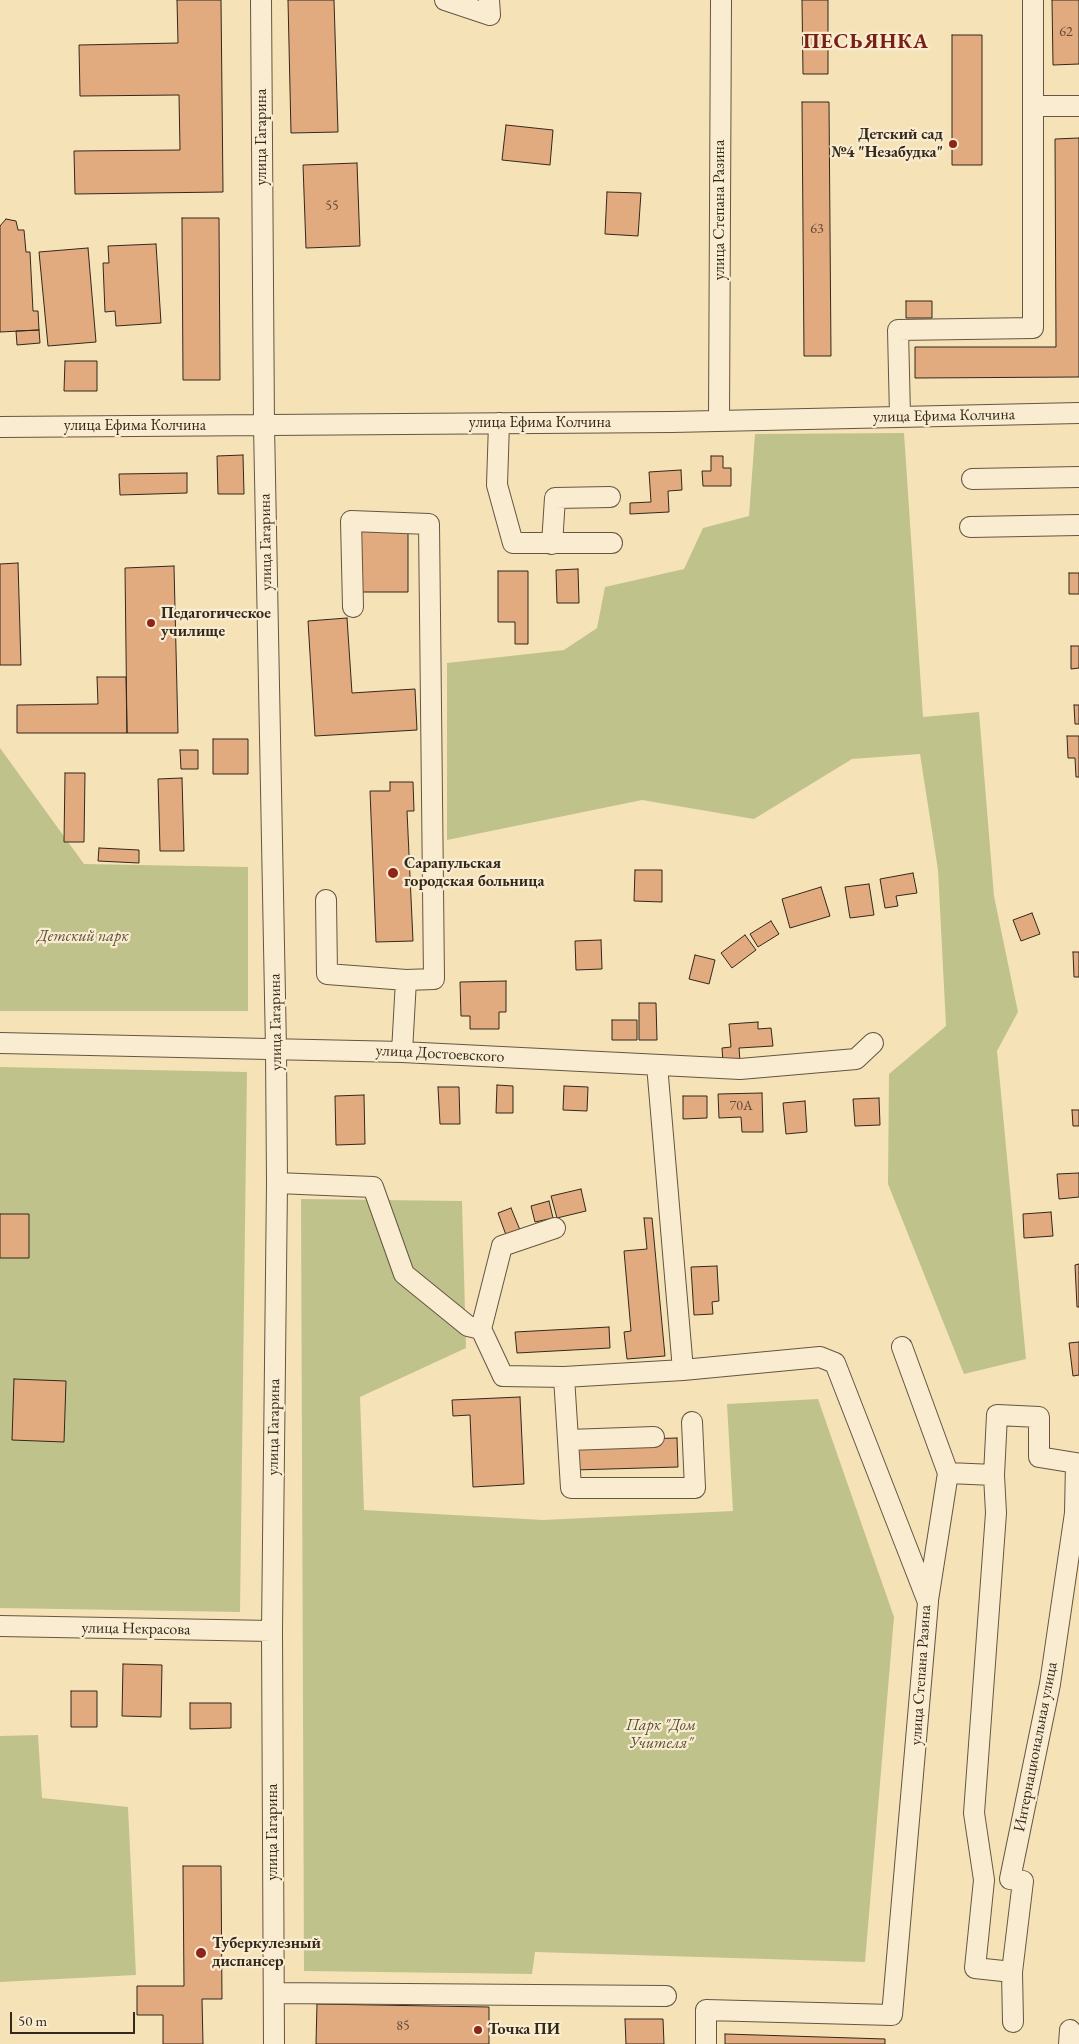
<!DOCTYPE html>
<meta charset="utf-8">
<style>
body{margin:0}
#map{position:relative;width:1079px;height:2044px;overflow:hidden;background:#f6e2b7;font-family:"EB Garamond",serif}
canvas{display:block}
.scale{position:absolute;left:10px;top:2012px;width:125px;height:22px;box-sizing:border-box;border:2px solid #33281c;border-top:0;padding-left:6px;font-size:15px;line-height:18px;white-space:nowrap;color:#33281c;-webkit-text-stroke:4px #f9ecd0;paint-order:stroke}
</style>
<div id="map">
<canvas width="1079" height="2044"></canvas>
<div class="scale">50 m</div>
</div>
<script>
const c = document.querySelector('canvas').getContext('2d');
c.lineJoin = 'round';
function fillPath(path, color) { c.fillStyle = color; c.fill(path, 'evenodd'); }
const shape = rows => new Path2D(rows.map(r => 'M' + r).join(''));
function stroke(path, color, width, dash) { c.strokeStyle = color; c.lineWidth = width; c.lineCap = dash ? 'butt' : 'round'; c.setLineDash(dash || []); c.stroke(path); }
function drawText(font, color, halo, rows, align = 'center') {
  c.font = font + ' "EB Garamond",serif'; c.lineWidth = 4.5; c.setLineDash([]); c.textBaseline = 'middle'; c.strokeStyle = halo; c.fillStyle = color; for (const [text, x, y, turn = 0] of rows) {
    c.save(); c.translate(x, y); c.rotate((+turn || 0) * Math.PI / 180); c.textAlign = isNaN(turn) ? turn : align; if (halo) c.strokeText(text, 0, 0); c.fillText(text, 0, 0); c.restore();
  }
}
fillPath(shape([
 [904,433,923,717,979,712,994,896,1018,1012,997,1051,1026,1359,964,1374,888,1184,889,1074,946,1026,938,870,920,754,852,759,754,819,642,800,447,840,447,663,564,650,597,628,605,587,684,569,703,528,749,516,755,434],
 [0,748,84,864,248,867,248,1011,0,1011],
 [0,1067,247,1072,240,1612,0,1608],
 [301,1199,462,1201,466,1348,360,1397,364,1510,543,1520,733,1511,727,1404,818,1399,894,1617,865,1962,535,1952,532,1974,304,1971],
 [38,1735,42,1798,128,1807,136,1975,0,1982,0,1736]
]), '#c0c28c');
const building = shape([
 [177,0,221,0,223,192,75,194,74,151,180,150,179,95,80,96,79,45,178,43,177,0],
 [288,0,334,0,338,132,291,133,288,0],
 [802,0,828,0,828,74,803,74,802,0],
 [1052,0,1079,0,1079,64,1053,65,1052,0],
 [952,35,982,35,982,165,952,165,952,35],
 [802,102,829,102,831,356,804,356,802,102],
 [506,125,553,130,550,165,502,160,506,125],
 [1079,138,1079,377,915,378,915,347,1056,347,1055,139,1079,138],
 [357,163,360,246,306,248,303,165,357,163],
 [607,192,641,193,638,236,605,234,607,192],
 [182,218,219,218,220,380,183,380,182,218],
 [6,219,16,221,18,230,24,230,26,252,30,252,33,311,38,311,39,330,0,332,0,226,6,219],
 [156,244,161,323,116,326,115,311,105,312,103,263,109,263,108,246,156,244],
 [88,248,96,342,48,346,39,252,88,248],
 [906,301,932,301,932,318,906,318,906,301],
 [39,330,40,343,17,345,16,331,39,330],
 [65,361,97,361,97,391,64,391,65,361],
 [243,455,244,494,218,494,217,456,243,455],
 [711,456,723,456,723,468,731,468,731,486,703,486,702,471,711,471,711,456],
 [681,470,682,490,668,491,669,512,630,514,630,503,651,502,649,472,681,470],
 [187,473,187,493,120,495,119,474,187,473],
 [360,527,408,527,408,592,360,592,360,527],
 [18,563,21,665,0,665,0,564,18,563],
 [174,566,178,733,127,733,125,568,174,566],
 [578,569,579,603,557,603,556,570,578,569],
 [498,571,528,571,528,644,515,644,515,622,498,622,498,571],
 [1069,573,1079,573,1079,594,1069,594,1069,573],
 [347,618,352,693,415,689,417,730,315,736,308,621,347,618],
 [1071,646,1079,646,1079,668,1071,669,1071,646],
 [97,677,126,677,127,733,17,733,17,705,98,704,97,677],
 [1074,705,1079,705,1079,724,1075,724,1074,705],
 [1067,736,1079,736,1079,777,1076,777,1075,758,1068,758,1067,736],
 [213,739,248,739,248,774,213,774,213,739],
 [180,750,198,750,198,769,181,769,180,750],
 [65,773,85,773,84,842,64,842,65,773],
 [182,778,184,851,160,851,158,779,182,778],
 [390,782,413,782,414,811,407,811,413,941,376,942,370,791,390,791,390,782],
 [99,848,139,850,139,863,98,861,99,848],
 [635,870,662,870,662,902,634,901,635,870],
 [913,873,917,893,896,896,898,906,885,908,880,879,913,873],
 [869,884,874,915,850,918,845,887,869,884],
 [821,887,830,916,790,928,782,899,821,887],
 [1032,913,1040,934,1021,941,1013,920,1032,913],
 [771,921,779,934,758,947,750,934,771,921],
 [745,935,756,950,732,968,721,953,745,935],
 [601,940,602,969,576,970,575,941,601,940],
 [1073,952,1079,952,1079,977,1074,977,1073,952],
 [695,955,715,960,709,984,689,979,695,955],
 [506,981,506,1012,499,1012,499,1029,470,1029,470,1016,461,1016,460,982,506,981],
 [639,1003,656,1003,657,1040,639,1040,639,1003],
 [612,1020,637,1020,637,1040,612,1040,612,1020],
 [758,1022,758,1029,771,1028,773,1046,739,1048,740,1061,723,1062,722,1048,731,1047,729,1024,758,1022],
 [497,1085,513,1086,513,1113,496,1113,497,1085],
 [564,1086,588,1087,587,1111,563,1110,564,1086],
 [438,1087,459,1087,460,1124,440,1124,438,1087],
 [762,1093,763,1132,742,1132,741,1117,719,1118,718,1094,762,1093],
 [364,1095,365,1144,336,1145,335,1096,364,1095],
 [683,1096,707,1096,707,1118,683,1119,683,1096],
 [879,1098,880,1125,855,1126,853,1099,879,1098],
 [805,1101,807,1132,786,1134,783,1103,805,1101],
 [1072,1110,1079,1110,1079,1126,1073,1126,1072,1110],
 [1079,1173,1079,1197,1059,1199,1057,1174,1079,1173],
 [581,1189,586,1211,557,1218,551,1196,581,1189],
 [549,1201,553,1218,535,1222,531,1206,549,1201],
 [511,1208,520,1230,506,1235,498,1213,511,1208],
 [1051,1212,1053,1236,1024,1238,1023,1214,1051,1212],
 [0,1214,29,1214,29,1258,0,1258,0,1214],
 [644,1218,652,1218,665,1356,627,1359,624,1332,631,1331,624,1251,647,1249,644,1218],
 [1079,1264,1079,1307,1077,1307,1075,1265,1079,1264],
 [717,1266,719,1301,712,1302,713,1314,694,1315,691,1267,717,1266],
 [609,1327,610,1348,517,1353,515,1332,609,1327],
 [1079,1342,1079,1375,1073,1376,1069,1343,1079,1342],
 [14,1379,66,1381,64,1442,12,1440,14,1379],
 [520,1397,524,1484,473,1487,470,1415,453,1416,452,1400,520,1397],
 [677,1438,678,1467,574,1470,573,1441,677,1438],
 [123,1664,162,1665,161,1717,122,1716,123,1664],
 [71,1691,97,1691,97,1727,71,1727,71,1691],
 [190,1703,231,1703,231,1728,190,1729,190,1703],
 [183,1866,221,1866,222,1999,202,1999,203,2044,163,2044,163,2015,137,2015,137,1986,184,1986,183,1866],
 [317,2004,489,2007,489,2044,316,2044,317,2004],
 [625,2019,663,2019,664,2044,626,2044,625,2019],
 [725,2034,885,2039,885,2044,725,2044,725,2034]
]);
fillPath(building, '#e2aa7f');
stroke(building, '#33281c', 1);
const minor = shape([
 [261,0,264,425,276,1049,277,1183,272,1631,274,2044],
 [445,0,490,15,489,0],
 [1034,106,1079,106],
 [900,416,898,330,1033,328,1033,0],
 [719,419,721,0],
 [499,423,497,485,513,543,612,543],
 [0,427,672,422,1079,413],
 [972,479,1079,477],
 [970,527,1079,525],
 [552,544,555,498,610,497],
 [353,607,351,521,429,524,434,979,406,980,402,1052],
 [326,900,327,974,406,980],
 [0,1043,402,1052,740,1069,856,1059,873,1043],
 [657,1065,683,1370],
 [277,1183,373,1187,404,1274,468,1326,481,1329],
 [555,1228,502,1246,481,1329,503,1376,564,1377],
 [902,1347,948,1473,994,1475,996,1513,974,1813,984,1880,975,1968,1012,1972],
 [654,1437,568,1440,564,1377,683,1370,820,1357,835,1363,928,1602,892,2015,706,2010,706,2044],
 [568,1440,571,1488,695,1488,692,1422],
 [994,1475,997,1415,1039,1417,1039,1457,1076,1463],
 [928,1600,948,1473],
 [0,1626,272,1631],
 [274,1993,666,1996],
 [1013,2022,1012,1972,1023,1881,1010,1879,1050,1684,1075,1513,1076,1463,1079,1464],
 [1069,2044,1070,2030]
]);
stroke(minor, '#645643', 22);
stroke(minor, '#f9ecd0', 20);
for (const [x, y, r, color] of [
 [953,144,5,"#8f2418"],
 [151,623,5,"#8f2418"],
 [393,873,6,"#8f2418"],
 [201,1953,6,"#8f2418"],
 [478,2030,5,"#8f2418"]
]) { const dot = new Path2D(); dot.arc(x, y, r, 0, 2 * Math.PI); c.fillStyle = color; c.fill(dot); stroke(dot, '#f9ecd0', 2); }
drawText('14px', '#5f4835', null, [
 ["62",1066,32],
 ["55",332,206],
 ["63",817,229],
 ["70А",741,1106],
 ["85",403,2026]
]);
drawText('bold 16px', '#33281c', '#f9ecd0', [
 ["Детский сад",943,135,"right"],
 ["№4 \"Незабудка\"",943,153,"right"],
 ["Педагогическое",161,614],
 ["училище",161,632],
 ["Сарапульская",404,864],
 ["городская больница",404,882],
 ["Туберкулезный",212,1944],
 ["диспансер",212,1962],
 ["Точка ПИ",488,2030]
], 'left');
drawText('16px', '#33281c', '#f9ecd0', [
 ["улица Гагарина",262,137,-90],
 ["улица Степана Разина",720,210,-90],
 ["улица Ефима Колчина",944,416,-1],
 ["улица Ефима Колчина",540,423],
 ["улица Ефима Колчина",135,426],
 ["улица Гагарина",266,542,-91],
 ["улица Гагарина",276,1022,-91],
 ["улица Достоевского",440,1054,3],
 ["улица Гагарина",274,1427,-89],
 ["улица Некрасова",136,1629,1],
 ["улица Степана Разина",921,1675,-86],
 ["Интернациональная улица",1036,1747,-79],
 ["улица Гагарина",273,1832,-90]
]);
drawText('italic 16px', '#564e38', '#f9ecd0', [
 ["Детский парк",83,937],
 ["Парк \"Дом",661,1726],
 ["Учителя\"",661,1744]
]);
c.letterSpacing = '1px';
drawText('bold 21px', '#7a1f14', '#f9ecd0', [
 ["ПЕСЬЯНКА",866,42]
]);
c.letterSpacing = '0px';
</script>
